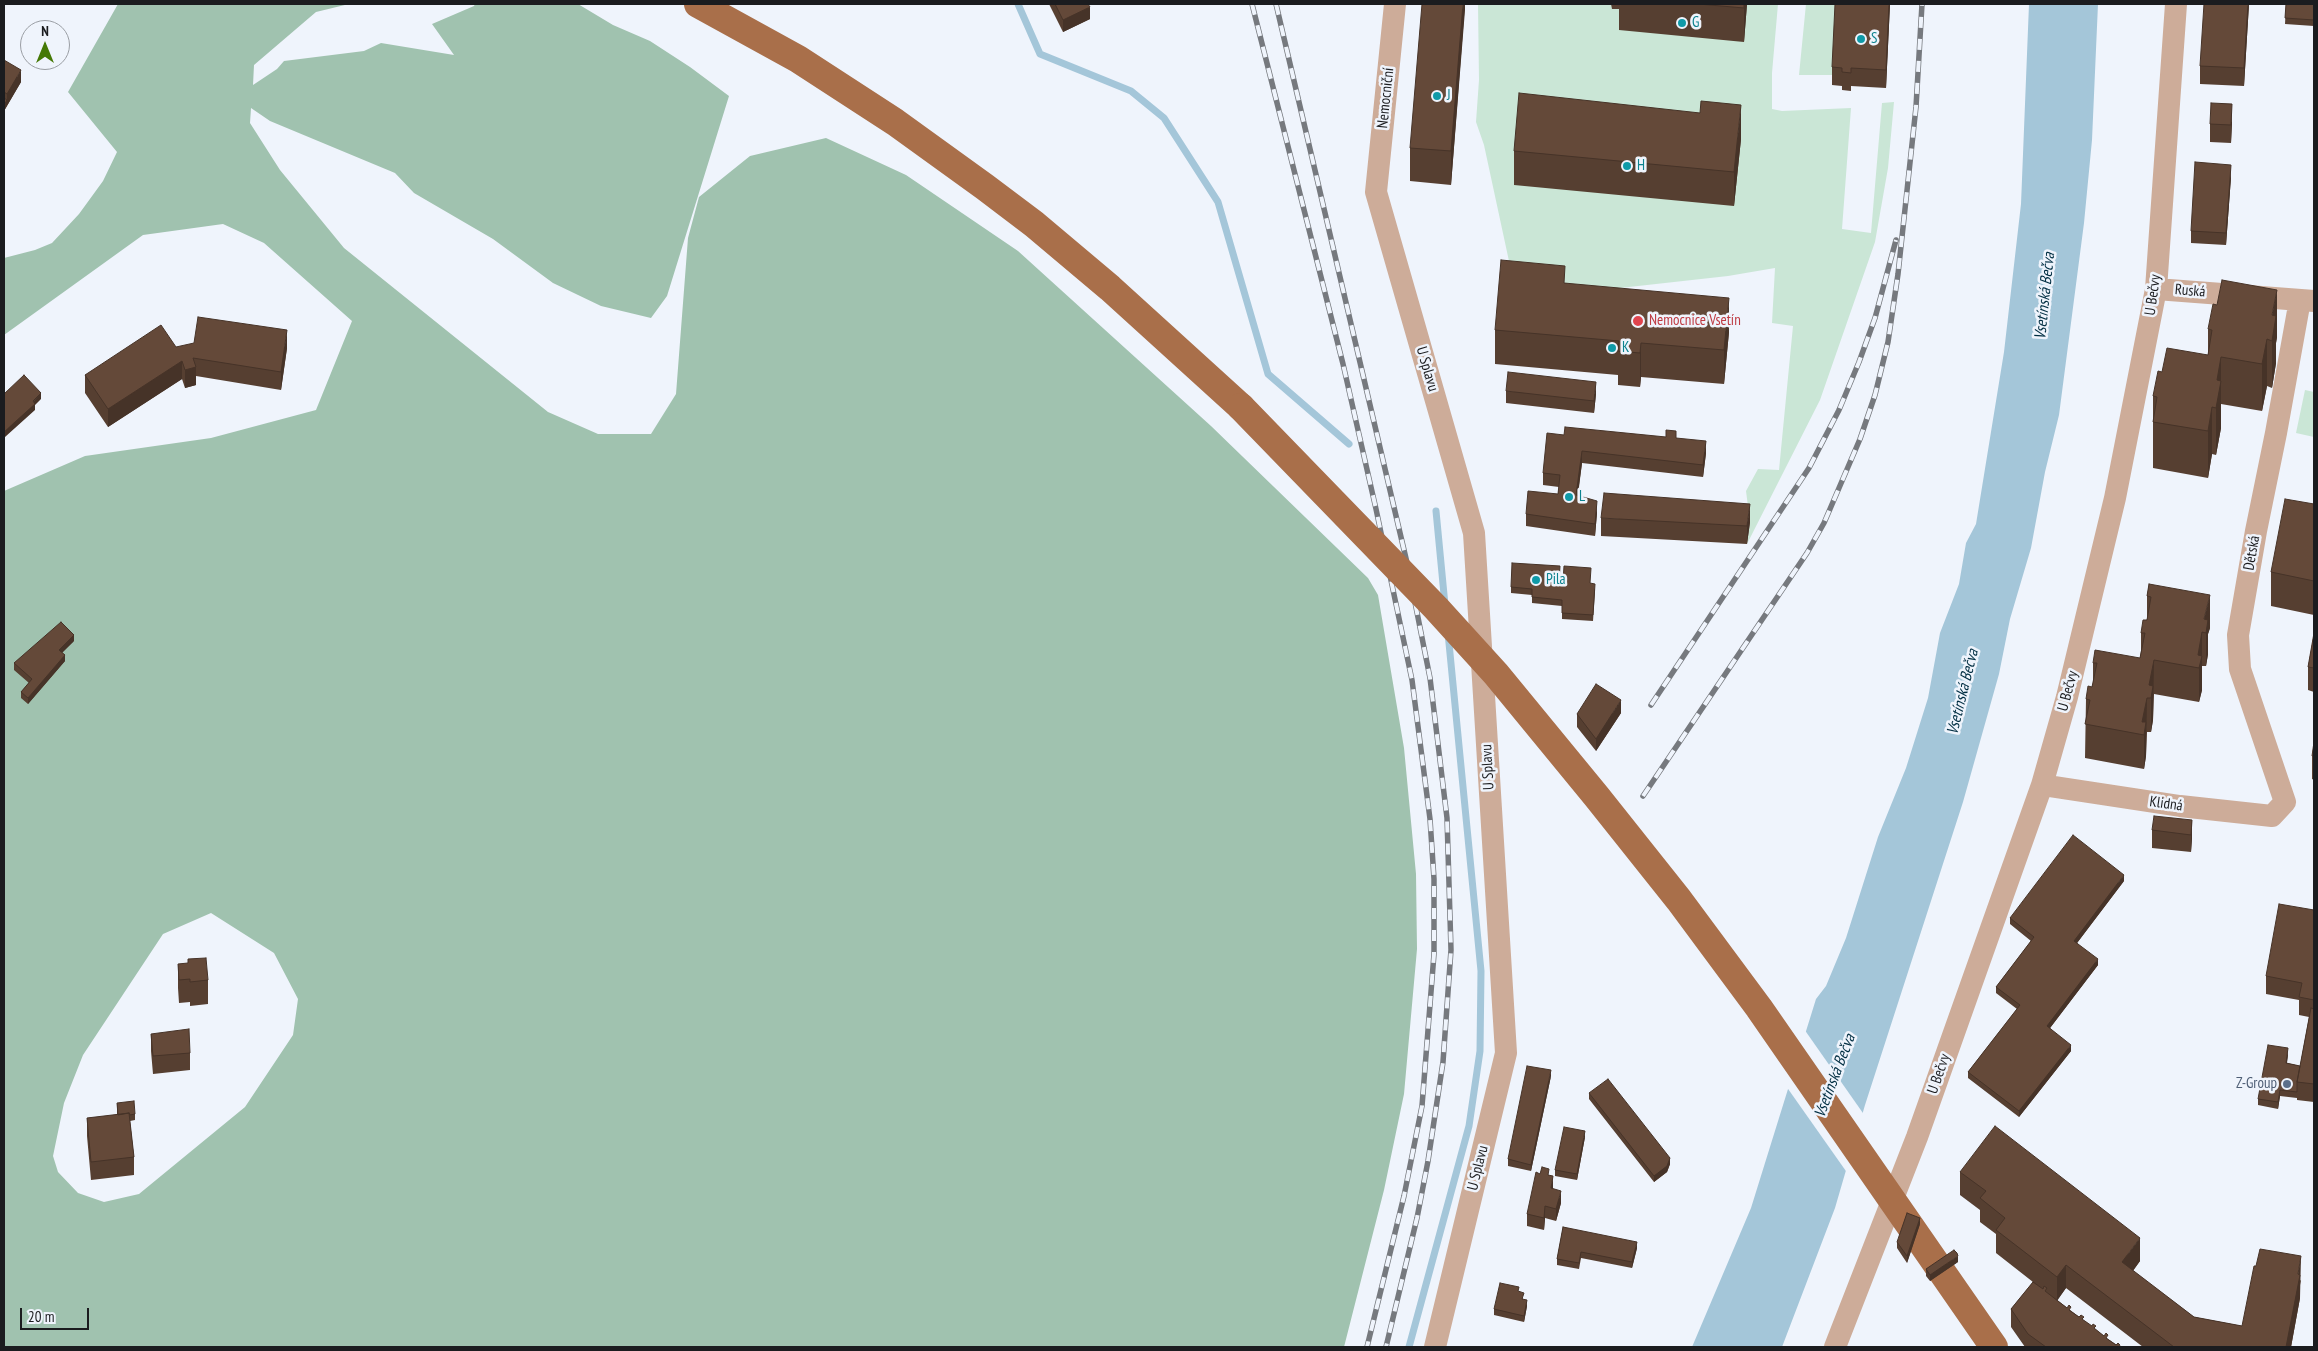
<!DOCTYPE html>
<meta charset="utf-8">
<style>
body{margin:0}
#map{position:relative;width:2318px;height:1351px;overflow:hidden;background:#eff4fc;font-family:"PT Sans Narrow",sans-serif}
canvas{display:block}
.frame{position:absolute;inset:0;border:5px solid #1b1c1f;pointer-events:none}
.north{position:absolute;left:20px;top:20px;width:50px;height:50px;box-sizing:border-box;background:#eff4fc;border:1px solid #9a9ea4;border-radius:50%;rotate:0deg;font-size:14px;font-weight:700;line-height:20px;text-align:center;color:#1b1c1f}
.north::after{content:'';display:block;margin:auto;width:18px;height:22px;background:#457906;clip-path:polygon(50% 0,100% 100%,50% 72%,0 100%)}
.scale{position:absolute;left:20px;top:1308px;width:69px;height:22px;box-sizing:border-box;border:2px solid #1b1c1f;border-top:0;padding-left:6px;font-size:15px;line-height:18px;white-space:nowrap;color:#1b1c1f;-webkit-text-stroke:4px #eff4fc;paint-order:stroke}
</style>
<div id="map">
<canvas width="2318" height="1351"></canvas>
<div class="frame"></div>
<div class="north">N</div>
<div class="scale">20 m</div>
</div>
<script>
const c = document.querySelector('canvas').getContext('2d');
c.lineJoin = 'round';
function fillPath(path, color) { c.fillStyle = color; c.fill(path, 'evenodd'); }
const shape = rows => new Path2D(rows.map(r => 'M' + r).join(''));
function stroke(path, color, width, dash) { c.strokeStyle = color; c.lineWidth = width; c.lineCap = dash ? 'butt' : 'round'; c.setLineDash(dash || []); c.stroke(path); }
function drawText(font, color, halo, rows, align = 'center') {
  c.font = font + ' "PT Sans Narrow",sans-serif'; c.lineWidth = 5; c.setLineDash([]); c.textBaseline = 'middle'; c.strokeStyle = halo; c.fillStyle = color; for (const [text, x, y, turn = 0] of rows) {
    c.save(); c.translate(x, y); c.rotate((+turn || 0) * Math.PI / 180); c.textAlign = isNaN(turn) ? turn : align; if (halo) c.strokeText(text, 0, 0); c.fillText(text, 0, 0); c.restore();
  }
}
fillPath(shape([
 [1478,4,1778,4,1772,73,1772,109,1782,111,1851,108,1842,229,1871,233,1882,103,1894,102,1888,168,1875,242,1820,400,1747,544,1750,522,1746,491,1758,469,1779,470,1793,326,1772,323,1775,268,1728,276,1566,294,1515,289,1484,145,1476,122,1479,80],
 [1806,4,1836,4,1832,75,1799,75],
 [2305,390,2314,392,2314,437,2296,433]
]), '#cae6d6');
fillPath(shape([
 [118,4,349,4,316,12,254,65,253,85,277,69,284,61,364,51,381,43,454,55,432,24,474,6,475,4,578,4,613,25,650,41,690,67,729,96,667,296,651,318,601,306,553,283,493,239,414,193,395,173,270,121,251,108,250,123,280,170,344,248,548,412,598,434,651,434,676,394,688,238,699,197,750,156,826,138,906,175,1018,251,1211,426,1368,578,1378,595,1404,748,1416,874,1417,949,1404,1094,1384,1190,1344,1347,4,1347,4,491,85,456,211,438,316,410,352,321,264,243,223,224,143,235,4,335,4,258,35,250,52,243,79,214,103,181,117,152,68,92],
 [211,913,274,953,298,999,293,1035,245,1107,139,1194,104,1202,78,1193,58,1172,53,1156,64,1103,83,1055,163,934]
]), '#a0c2af');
fillPath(shape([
 [2029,4,2098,4,2092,140,2084,223,2059,415,2045,472,2031,548,2010,619,1999,674,1963,802,1865,1105,1835,1208,1782,1347,1692,1347,1751,1208,1816,999,1826,986,1846,938,1878,837,1906,768,1928,698,1940,633,1959,584,1966,543,1976,524,2004,352,2021,204]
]), '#a4c6d9');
fillPath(shape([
 [1804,1029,1865,1116,1848,1174,1786,1086]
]), '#eff4fc');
stroke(shape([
 [1018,4,1040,54,1131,91,1164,118,1218,202,1268,374,1349,444],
 [1436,511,1445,605],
 [1409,1347,1469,1126,1480,1051,1481,971,1448,633]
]), '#a4c6d9', 7);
stroke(shape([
 [1395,4,1376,192,1474,533,1506,1053,1435,1347],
 [2156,289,2314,301],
 [2042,785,2180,806,2272,816,2285,802,2240,669,2238,635,2256,531,2276,433,2300,300],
 [1835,1347,1917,1137,2042,785,2067,697,2115,498,2156,289,2176,4]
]), '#cdac99', 22);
stroke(shape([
 [698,4,798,59,895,122,985,187,1034,224,1110,288,1241,407]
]), '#a96f4a', 28);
const rail = shape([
 [1252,4,1343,364,1376,509,1412,680,1430,819,1434,879,1434,954,1422,1106,1404,1196,1367,1347],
 [1276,4,1408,567,1430,678,1447,818,1451,950,1443,1062,1428,1161,1417,1218,1386,1347],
 [1651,705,1809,468,1839,410,1859,362,1875,318,1896,240],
 [1643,796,1807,553,1824,523,1860,439,1875,395,1888,342,1898,274,1916,107,1922,4]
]);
stroke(rail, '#76797e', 5.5);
stroke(rail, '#eff4fc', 4, [11]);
stroke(shape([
 [1241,407,1436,608,1496,674,1597,797,1679,900,1759,1008,1994,1347]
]), '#a96f4a', 28);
fillPath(shape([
 [1049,4,1088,4,1090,19,1063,32],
 [1465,4,1451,185,1410,181,1410,148],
 [1611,4,1747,4,1744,42,1619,30,1619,9,1612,9],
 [1890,4,1886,88,1851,86,1851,91,1842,90,1842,86,1832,85,1832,67],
 [2249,4,2244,86,2200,84,2200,66],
 [2286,4,2314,4,2314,26,2285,24],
 [4,60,21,82,4,111],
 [2232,122,2231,143,2210,142,2210,124],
 [1741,139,1734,206,1514,185,1514,151],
 [2231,177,2226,245,2191,243,2191,231],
 [1565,283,1729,332,1724,384,1641,377,1640,387,1618,385,1618,375,1495,364,1495,330],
 [2208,329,2277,337,2276,343,2276,363,2272,388,2267,386,2262,411,2221,404,2221,428,2216,455,2212,454,2208,478,2153,468,2153,396,2162,372,2208,355],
 [176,347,287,348,281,390,196,376,196,385,185,388,182,379,108,427,85,393,85,375],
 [1506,391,1596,394,1594,413,1506,403],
 [1564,435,1676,438,1706,453,1703,477,1582,463,1578,495,1597,513,1595,536,1526,526,1526,514,1558,494,1559,487,1543,485,1543,473],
 [2314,504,2314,615,2271,606,2271,572],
 [1601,518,1750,522,1747,544,1601,536],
 [1560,582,1590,583,1595,590,1593,621,1562,619,1562,606,1532,603,1532,595,1511,593,1511,587],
 [2149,584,2210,628,2208,634,2208,654,2206,666,2202,666,2202,690,2199,702,2154,694,2153,720,2151,732,2147,732,2146,756,2144,769,2085,758,2086,699,2093,684,2093,663,2140,658,2141,651,2141,633,2147,619,2147,596],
 [2314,633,2314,699,2314,692,2308,690,2308,667],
 [74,641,62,652,65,661,28,704,21,698,21,692,29,683,14,670,14,663],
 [1621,713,1596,751,1577,727,1577,714],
 [2314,742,2314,780,2312,779,2312,756],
 [2192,820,2192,838,2191,852,2152,848,2152,830],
 [2124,881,2077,943,2098,965,2050,1028,2071,1051,2019,1117,1968,1078,1968,1072,2017,1009,1996,993,1996,987,2031,941,2010,924,2010,918],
 [2314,910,2314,1102,2297,1100,2297,1098,2280,1096,2278,1109,2258,1105,2258,1099,2288,1054,2287,1063,2300,1066,2309,1017,2299,1015,2299,1000,2266,994,2266,976],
 [178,964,208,980,208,1004,190,1006,190,1002,179,1003,178,988],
 [151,1034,190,1053,190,1070,153,1074,151,1051],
 [1551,1076,1531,1171,1508,1166,1508,1159],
 [1589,1093,1670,1164,1667,1172,1654,1182,1589,1099],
 [117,1103,135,1114,135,1120,130,1121,134,1157,134,1175,91,1180,87,1136,87,1118,117,1115],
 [1585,1137,1577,1180,1555,1176,1555,1170],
 [1960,1172,2140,1261,2133,1271,2194,1317,2242,1326,2301,1280,2300,1285,2300,1298,2291,1347,2143,1347,2066,1288,2057,1300,2108,1339,2120,1347,2025,1347,2011,1327,2011,1309,2033,1282,1996,1253,1996,1234,1980,1222,1980,1210,1960,1195],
 [1540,1174,1549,1175,1553,1189,1561,1203,1556,1221,1545,1218,1544,1230,1527,1226,1527,1214],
 [1920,1224,1907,1263,1897,1248,1897,1242],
 [1563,1227,1637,1248,1632,1268,1581,1258,1579,1269,1557,1265,1557,1259],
 [1958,1262,1930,1281,1926,1276,1926,1269],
 [1519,1292,1527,1306,1524,1322,1494,1315,1494,1309]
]), '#563f31');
fillPath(shape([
 [1463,4,1465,4,1465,10,1451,185,1451,151],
 [1744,4,1747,4,1744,42],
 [1889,4,1890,4,1886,88,1886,70],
 [2248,4,2249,4,2244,86,2244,68],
 [1090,7,1090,19,1063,32,1063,20],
 [21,70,21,82,4,111,4,105,7,100,7,94],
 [2232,104,2232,122,2231,143,2231,125],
 [1741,105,1741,139,1734,206,1734,172],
 [2231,165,2231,177,2226,245,2226,233],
 [2277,290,2277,337,2276,343,2276,363,2272,388,2272,315],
 [1729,298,1729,332,1724,384,1724,350],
 [287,330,287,348,281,390,281,372],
 [2267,339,2267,386,2262,411,2262,364],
 [1641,343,1641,377,1640,387,1640,353],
 [2221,357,2221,428,2216,455,2216,408,2217,380],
 [182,361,182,379,108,427,108,409],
 [196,367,196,385,185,388,185,370],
 [1596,382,1596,394,1594,413,1594,401],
 [41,393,41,399,35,405,35,410,5,437,5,431],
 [2212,407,2212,454,2208,478,2208,431],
 [1706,441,1706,453,1703,477,1703,465],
 [1582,451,1582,463,1576,507,1576,495],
 [1597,501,1597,513,1595,536,1595,524],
 [1750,504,1750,522,1747,544,1747,526],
 [2210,595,2210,628,2208,634,2208,654,2206,666,2206,633,2204,619],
 [2202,632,2202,690,2199,702,2199,668,2198,655],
 [74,635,74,641,59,656,59,650],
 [65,655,65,661,28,704,28,698],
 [2154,660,2153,720,2151,732,2151,698,2149,685],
 [2147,698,2146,756,2144,769,2144,735,2142,722],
 [1621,700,1621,713,1596,751,1596,739],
 [2192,820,2192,838,2191,852,2191,835],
 [2124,875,2124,881,2074,947,2074,941],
 [2098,959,2098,965,2047,1032,2047,1026],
 [2071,1045,2071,1051,2019,1117,2019,1111],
 [2288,1048,2288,1054,2286,1069,2286,1063],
 [1551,1070,1551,1076,1531,1171,1531,1165],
 [2280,1090,2280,1096,2278,1109,2278,1102],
 [1585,1131,1585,1137,1577,1180,1577,1174],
 [1670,1158,1670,1164,1667,1172,1654,1182,1654,1176],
 [1553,1176,1553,1188,1551,1200,1551,1188],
 [1561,1191,1561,1203,1556,1221,1556,1209],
 [1545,1206,1545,1218,1544,1230,1544,1218],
 [1920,1218,1920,1224,1907,1263,1907,1256],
 [2140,1238,2140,1261,2122,1285,2122,1262],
 [1637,1242,1637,1248,1632,1268,1632,1262],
 [1958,1256,1958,1262,1930,1281,1930,1275],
 [2301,1256,2300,1298,2291,1347,2286,1347],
 [2066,1265,2066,1288,2057,1301,2057,1277],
 [1527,1300,1527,1306,1524,1322,1524,1316]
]), '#463328');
const building = shape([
 [1055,4,1088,4,1090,7,1063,20,1055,4],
 [1422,4,1463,4,1451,151,1410,148,1422,4],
 [1698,4,1744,4,1744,8,1698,4],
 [1835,4,1889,4,1886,70,1851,68,1851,73,1842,72,1842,68,1832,67,1835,4],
 [2204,4,2248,4,2244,68,2200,66,2204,4],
 [2286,4,2314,4,2314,20,2285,18,2286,4],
 [4,60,21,70,7,94,4,92,4,60],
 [1519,93,1700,113,1701,101,1741,105,1734,172,1514,151,1519,93],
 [4,98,7,100,4,105,4,98],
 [2211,103,2232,104,2231,125,2210,124,2211,103],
 [2195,162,2231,165,2226,233,2191,231,2195,162],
 [1501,260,1565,266,1564,283,1729,298,1724,350,1641,343,1640,353,1618,351,1619,341,1495,330,1501,260],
 [2222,280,2277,290,2272,315,2276,316,2272,341,2267,339,2262,364,2221,357,2217,380,2221,381,2216,408,2212,407,2208,431,2153,422,2157,397,2153,396,2158,371,2162,372,2167,348,2208,355,2212,330,2208,329,2213,304,2217,305,2222,280],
 [198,317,287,330,281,372,193,358,196,367,185,370,182,361,108,409,85,375,161,325,176,347,194,343,198,317],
 [1508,372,1596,382,1594,401,1506,391,1508,372],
 [24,375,41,393,33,401,35,404,5,431,4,429,4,394,24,375],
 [1565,427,1666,437,1666,430,1676,431,1676,438,1706,441,1703,465,1582,451,1576,495,1597,501,1595,524,1526,514,1528,491,1558,494,1560,475,1543,473,1547,433,1564,435,1565,427],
 [1604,493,1750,504,1747,526,1601,518,1604,493],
 [2285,499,2314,504,2314,581,2271,572,2285,499],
 [1512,563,1560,566,1559,582,1563,582,1564,566,1591,568,1590,583,1595,584,1593,615,1562,613,1562,600,1532,597,1532,589,1511,587,1512,563],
 [2149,584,2210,595,2204,619,2208,620,2206,633,2202,632,2198,655,2202,656,2199,668,2154,660,2149,685,2153,686,2151,698,2147,698,2142,722,2146,722,2144,735,2085,724,2090,700,2086,699,2088,686,2092,687,2097,663,2093,663,2095,650,2140,658,2145,633,2141,633,2143,620,2147,620,2151,597,2147,596,2149,584],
 [61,622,74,635,59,650,65,655,28,698,21,692,32,679,14,663,61,622],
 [2314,633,2314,668,2308,667,2314,633],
 [1596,684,1621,700,1596,739,1577,714,1596,684],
 [2314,742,2314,756,2312,756,2314,742],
 [2154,816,2192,820,2191,835,2152,830,2154,816],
 [2073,835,2124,875,2074,941,2098,959,2047,1026,2071,1045,2019,1111,1968,1072,2020,1005,1996,987,2034,937,2010,918,2073,835],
 [2279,904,2314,910,2314,1000,2299,997,2302,983,2266,976,2279,904],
 [206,958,208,980,190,982,190,979,179,980,178,964,188,963,188,959,206,958],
 [2311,1008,2314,1009,2314,1084,2297,1082,2311,1008],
 [189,1029,190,1053,153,1056,151,1034,189,1029],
 [2268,1045,2288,1048,2286,1063,2300,1066,2297,1082,2297,1092,2280,1090,2278,1102,2258,1099,2268,1045],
 [1527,1066,1551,1070,1531,1165,1508,1159,1527,1066],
 [1608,1079,1670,1158,1667,1166,1654,1176,1589,1093,1608,1079],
 [134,1101,135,1114,130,1115,129,1113,118,1115,117,1103,134,1101],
 [129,1113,134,1157,91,1162,87,1118,129,1113],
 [1995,1126,2140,1238,2122,1262,2194,1317,2242,1326,2254,1266,2256,1266,2260,1249,2301,1256,2298,1274,2300,1275,2286,1347,2174,1347,2066,1265,2057,1277,1996,1230,2005,1218,1980,1198,1986,1191,1960,1172,1995,1126],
 [1564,1127,1585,1131,1577,1174,1555,1170,1564,1127],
 [1542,1167,1549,1169,1548,1175,1553,1176,1551,1188,1561,1191,1556,1209,1545,1206,1544,1218,1527,1214,1536,1172,1540,1174,1542,1167],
 [1907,1213,1920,1218,1907,1256,1897,1242,1907,1213],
 [1563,1227,1637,1242,1632,1262,1581,1252,1579,1263,1557,1259,1563,1227],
 [1954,1250,1957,1253,1958,1256,1930,1275,1926,1269,1954,1250],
 [2033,1282,2043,1289,2044,1286,2047,1288,2045,1291,2067,1308,2069,1305,2071,1307,2069,1310,2079,1317,2081,1315,2084,1317,2082,1319,2092,1326,2093,1324,2096,1326,2094,1328,2104,1336,2106,1333,2108,1335,2106,1338,2116,1345,2118,1343,2120,1345,2119,1347,2046,1347,2028,1334,2011,1309,2033,1282],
 [1500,1283,1519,1287,1518,1291,1524,1293,1522,1299,1527,1300,1524,1316,1494,1309,1500,1283]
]);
fillPath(building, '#644939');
stroke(building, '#463328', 1);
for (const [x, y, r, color] of [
 [1682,23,5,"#0f9aa8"],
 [1861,39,5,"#0f9aa8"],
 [1437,96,5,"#0f9aa8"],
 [1627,166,5,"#0f9aa8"],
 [1638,321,6,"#e0444e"],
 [1612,348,5,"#0f9aa8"],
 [1569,497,5,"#0f9aa8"],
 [1536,580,5,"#0f9aa8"],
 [2287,1084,5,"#5c6f8a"]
]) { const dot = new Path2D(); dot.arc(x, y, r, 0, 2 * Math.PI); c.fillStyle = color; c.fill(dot); stroke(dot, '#eff4fc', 2); }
drawText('15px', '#0d838f', '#eff4fc', [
 ["G",1692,23],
 ["S",1871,39],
 ["J",1447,96],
 ["H",1637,166],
 ["K",1622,348],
 ["L",1579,497],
 ["Pila",1546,580]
], 'left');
drawText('15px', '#1b1c1f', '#eff4fc', [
 ["Nemocniční",1386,98,-84],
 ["Ruská",2190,291,5],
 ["U Bečvy",2153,295,-82],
 ["U Splavu",1427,369,74],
 ["Dětská",2252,553,-80],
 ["U Bečvy",2068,691,-75],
 ["U Splavu",1488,767,-93],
 ["Klidná",2166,804,8],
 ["U Bečvy",1939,1074,-71],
 ["U Splavu",1478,1168,-76]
]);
drawText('15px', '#be3a42', '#eff4fc', [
 ["Nemocnice Vsetín",1649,321]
], 'left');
drawText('15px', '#4e5e75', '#eff4fc', [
 ["Z-Group",2277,1084]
], 'right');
drawText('italic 16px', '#002e42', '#eff4fc', [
 ["Vsetínská Bečva",2045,296,-84],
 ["Vsetínská Bečva",1963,692,-76],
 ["Vsetínská Bečva",1835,1076,-69]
]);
</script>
